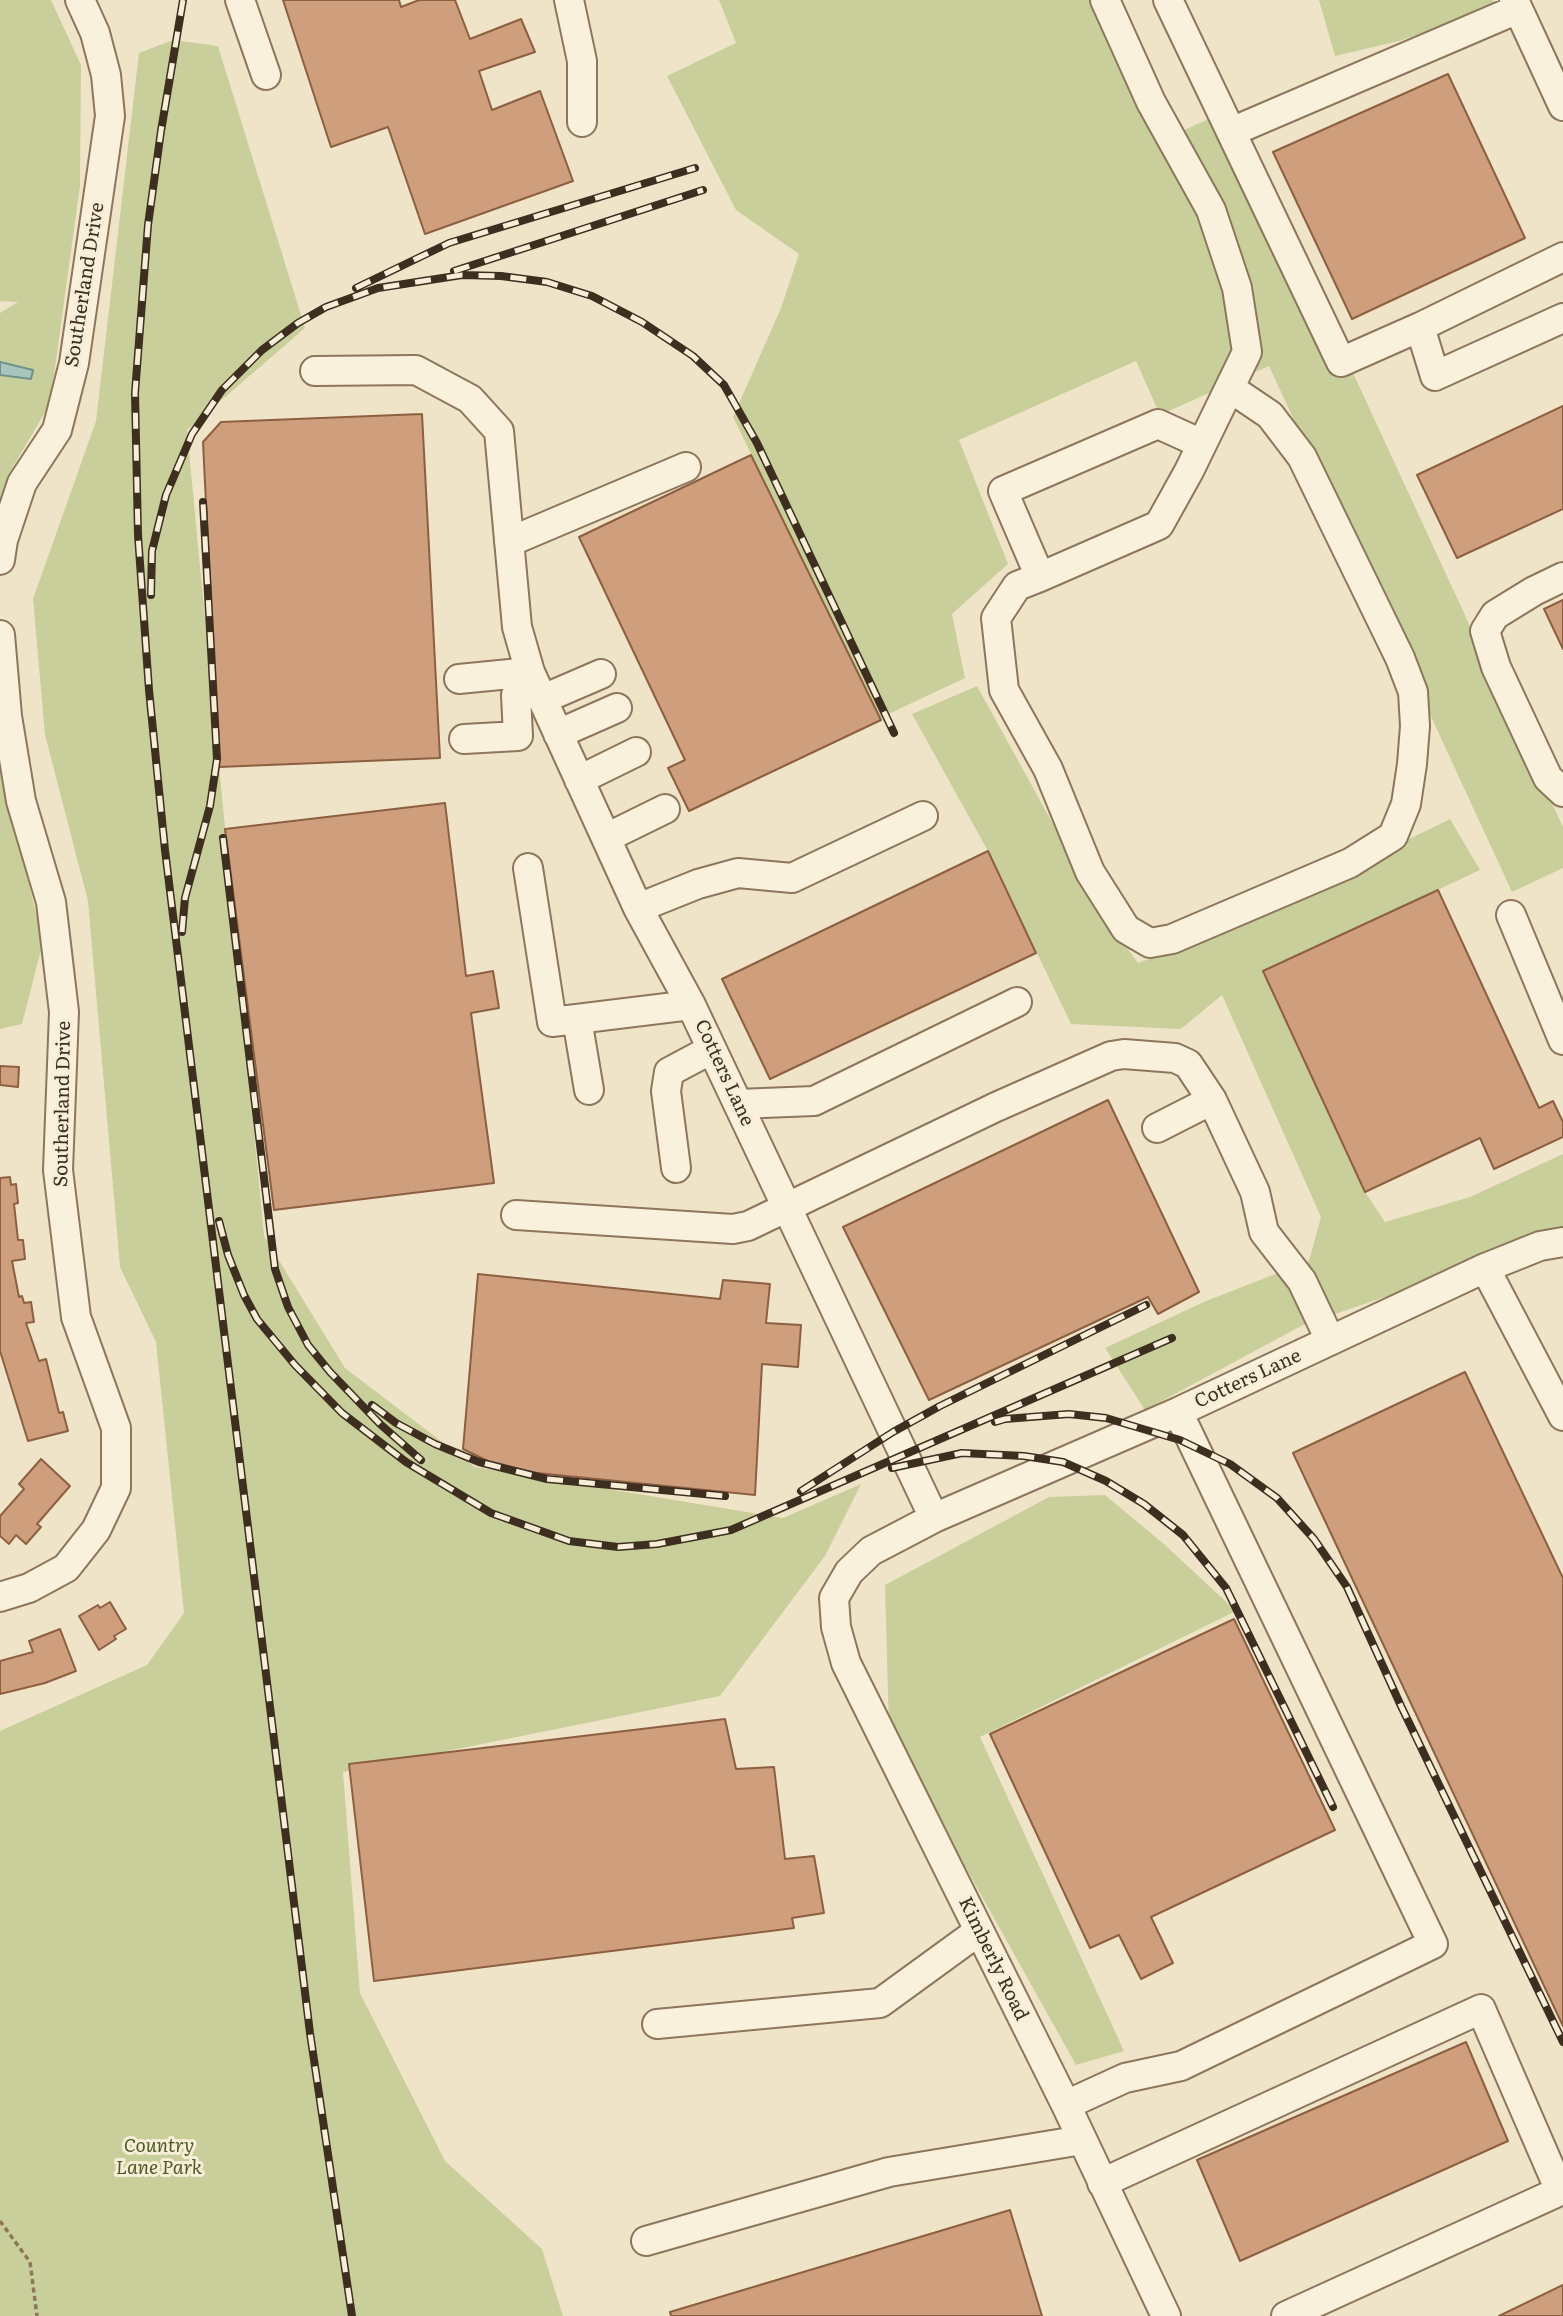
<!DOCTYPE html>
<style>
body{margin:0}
canvas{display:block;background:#f0e4c8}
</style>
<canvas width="1563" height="2316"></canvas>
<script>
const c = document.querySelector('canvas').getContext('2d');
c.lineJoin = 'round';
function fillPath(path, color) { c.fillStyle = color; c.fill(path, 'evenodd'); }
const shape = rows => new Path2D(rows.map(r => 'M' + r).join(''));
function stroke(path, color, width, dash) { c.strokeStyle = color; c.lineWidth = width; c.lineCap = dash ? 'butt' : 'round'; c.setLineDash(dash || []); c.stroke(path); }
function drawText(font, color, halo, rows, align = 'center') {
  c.font = font + ' Literata,serif'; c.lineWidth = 6; c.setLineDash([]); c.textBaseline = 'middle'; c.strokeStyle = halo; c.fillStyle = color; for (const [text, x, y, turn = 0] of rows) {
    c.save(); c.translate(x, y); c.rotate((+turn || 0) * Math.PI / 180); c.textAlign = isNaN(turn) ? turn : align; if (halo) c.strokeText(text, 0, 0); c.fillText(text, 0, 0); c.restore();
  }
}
fillPath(shape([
 [0,0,51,0,81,65,80,186,50,404,8,475,0,506,0,375,30,379,33,371,0,362,0,313,18,302,0,301],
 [719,0,1098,0,1164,139,1231,109,1563,827,1563,868,1512,892,1269,366,1160,415,1136,361,959,440,1008,564,952,614,965,678,880,718,733,417,781,308,799,254,736,210,667,76,736,43],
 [1319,0,1493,0,1496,8,1399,41,1335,56],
 [173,40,218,46,305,328,187,430,264,1236,345,1368,475,1467,783,1518,861,1484,825,1556,720,1696,343,1772,360,1993,445,2161,542,2249,563,2316,0,2316,0,1731,147,1665,184,1613,156,1342,120,1267,88,901,45,735,33,599,96,421,139,53],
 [977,686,1102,913,1138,963,1208,938,1450,819,1480,870,1263,972,1365,1192,1385,1222,1470,1197,1563,1154,1563,1226,1443,1277,1303,1325,1145,1410,1105,1348,1206,1301,1309,1261,1321,1217,1222,995,1181,1029,1071,1024,988,851,912,714],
 [0,765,43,942,22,1024,0,1029],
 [1105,1495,1165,1545,1236,1611,980,1737,1124,2051,1076,2065,889,1730,885,1585,1049,1497]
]), '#c9cf9b');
const water = shape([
 [0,362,33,370,31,379,0,375,0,362]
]);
fillPath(water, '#a9c4bc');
stroke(water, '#6f938a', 2);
const building = shape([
 [283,0,399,0,401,7,419,0,455,0,470,39,521,19,535,52,479,71,492,110,540,91,573,181,425,234,388,127,331,147,283,0],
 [1448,74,1525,238,1352,319,1273,152,1448,74],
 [1563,406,1563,509,1457,558,1417,475,1563,406],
 [422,414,440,758,219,767,203,442,221,422,422,414],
 [751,455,881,720,689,811,668,768,685,760,579,537,751,455],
 [1563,600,1563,649,1544,609,1563,600],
 [445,803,466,976,493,971,499,1008,471,1013,494,1183,274,1210,225,829,445,803],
 [988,851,1036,953,770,1079,722,979,988,851],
 [1438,890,1539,1108,1553,1101,1563,1122,1563,1137,1494,1169,1480,1138,1365,1192,1263,971,1438,890],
 [0,1066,19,1067,18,1087,0,1085,0,1066],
 [1108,1100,1199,1292,1158,1314,1148,1297,929,1400,843,1227,1108,1100],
 [10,1177,11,1185,16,1184,18,1203,14,1204,18,1240,23,1240,25,1259,12,1261,19,1297,22,1296,24,1303,31,1302,34,1322,26,1323,39,1361,46,1359,59,1413,63,1412,68,1431,28,1441,0,1351,0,1178,10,1177],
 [478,1274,720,1299,723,1280,770,1284,766,1323,801,1325,798,1367,762,1364,755,1495,537,1473,496,1465,463,1449,478,1274],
 [1465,1372,1563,1578,1563,2026,1293,1453,1465,1372],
 [41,1459,70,1486,37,1524,41,1527,26,1544,16,1535,9,1544,0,1536,0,1516,24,1489,19,1484,41,1459],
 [110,1602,126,1629,114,1636,116,1639,99,1650,79,1616,98,1605,100,1608,110,1602],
 [1234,1619,1335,1830,1151,1917,1173,1963,1141,1979,1119,1935,1090,1948,990,1734,1234,1619],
 [60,1629,76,1671,45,1683,0,1694,0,1661,33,1652,29,1641,60,1629],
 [725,1719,736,1769,774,1767,785,1859,814,1856,824,1913,792,1918,794,1928,374,1981,349,1764,725,1719],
 [1466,2042,1508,2141,1240,2261,1197,2160,1466,2042],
 [1010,2210,1042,2316,671,2316,670,2312,1010,2210],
 [1563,2285,1563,2316,1499,2316,1563,2285]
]);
fillPath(building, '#cf9f7d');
stroke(building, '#8d5f41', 2);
const minor = shape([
 [240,0,266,75],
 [569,0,582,61,582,122],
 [1105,0,1151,102,1211,210,1237,288,1247,352,1189,471,1159,525,1040,577,1003,491,1158,424,1202,444],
 [1168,0,1341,362,1420,327],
 [1514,0,1563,106],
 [1231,132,1518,9],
 [1563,257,1420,327,1435,376,1563,318],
 [315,371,416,370,470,399,499,431,517,627,530,672,638,908,691,1005,934,1518],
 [509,542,686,467],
 [0,560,3,540,22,483,57,430,74,363,110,116,106,75,95,33,80,0],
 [1040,577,1017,586,996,618,1004,690,1048,769,1090,872,1126,929,1150,943,1172,939,1350,863,1393,836,1406,804,1412,764,1415,726,1413,692,1400,658,1302,457,1270,415,1230,388],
 [1563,577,1534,591,1495,615,1485,631,1496,667,1548,778,1563,792],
 [0,635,7,716,21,801,51,902,64,1012,58,1170,76,1317,116,1428,116,1488,96,1530,66,1568,29,1588,0,1597],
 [459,679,530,672],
 [543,699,601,674],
 [558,734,617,708],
 [464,739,518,736,516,695,539,692],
 [579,780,636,752],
 [606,838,665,809],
 [528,868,552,1022,691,1005],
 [638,908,698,884,738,873,792,878,923,816],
 [1511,915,1563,1040],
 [577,1019,589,1090],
 [738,1104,814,1101,1017,1002],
 [1157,1128,1212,1100],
 [676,1168,666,1091,669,1072,712,1049],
 [516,1215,733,1229,748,1226,996,1107,1111,1056,1124,1054,1175,1058,1188,1064,1212,1100,1255,1192,1264,1232,1302,1281,1330,1340],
 [1485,1268,1563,1416],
 [657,2024,880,2003,979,1931],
 [1066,2105,1125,2078,1181,2066,1433,1944,1178,1412],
 [1102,2183,1481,2009,1560,2191,1286,2316],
 [646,2241,889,2172,1082,2140],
 [1166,2316,1066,2105,846,1663,836,1627,834,1598,849,1572,871,1551,934,1518,1178,1412,1485,1268,1540,1246,1563,1242]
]);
stroke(minor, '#8d765c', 32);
stroke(shape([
 [0,2221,30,2262,37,2316]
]), '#8d765c', 3.5, [5, 3.5]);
stroke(minor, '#faf1dc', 28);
const rail = shape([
 [183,0,161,131,148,225,135,393,138,535,149,690,165,850,310,2033,352,2316],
 [454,271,703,190],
 [356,288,449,243,695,168],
 [151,595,152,551,166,495,192,434,222,390,262,350,298,323,326,307,378,288,462,275,501,276,547,282,592,296,642,322,693,356,724,385,757,443,894,733],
 [223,838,275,1269,288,1307,308,1345,330,1372,380,1424,421,1460],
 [182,932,185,898,210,806,217,759,203,502],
 [219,1221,228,1255,244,1295,257,1319,295,1365,342,1413,406,1462,491,1513,569,1541,618,1547,657,1544,731,1530,1172,1338],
 [372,1405,396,1423,435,1444,479,1462,547,1479,725,1496],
 [995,1422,1005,1419,1069,1414,1106,1418,1180,1440,1230,1464,1277,1498,1314,1539,1347,1587,1401,1706,1563,2042],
 [892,1468,962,1453,1024,1456,1063,1462,1106,1481,1144,1504,1183,1535,1226,1588,1333,1807],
 [801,1491,893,1432,940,1406,1146,1305]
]);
stroke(rail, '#3d2e20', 8);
stroke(rail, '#f7eed8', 5, [16]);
drawText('19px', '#3d2e20', '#f7eed8', [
 ["Southerland Drive",85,285,-81],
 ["Cotters Lane",724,1073,65],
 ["Southerland Drive",63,1104,-89],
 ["Cotters Lane",1248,1379,-25],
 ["Kimberly Road",993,1959,64]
]);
drawText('italic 19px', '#4d5a26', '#f7eed8', [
 ["Country",159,2146],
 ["Lane Park",159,2168]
]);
</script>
